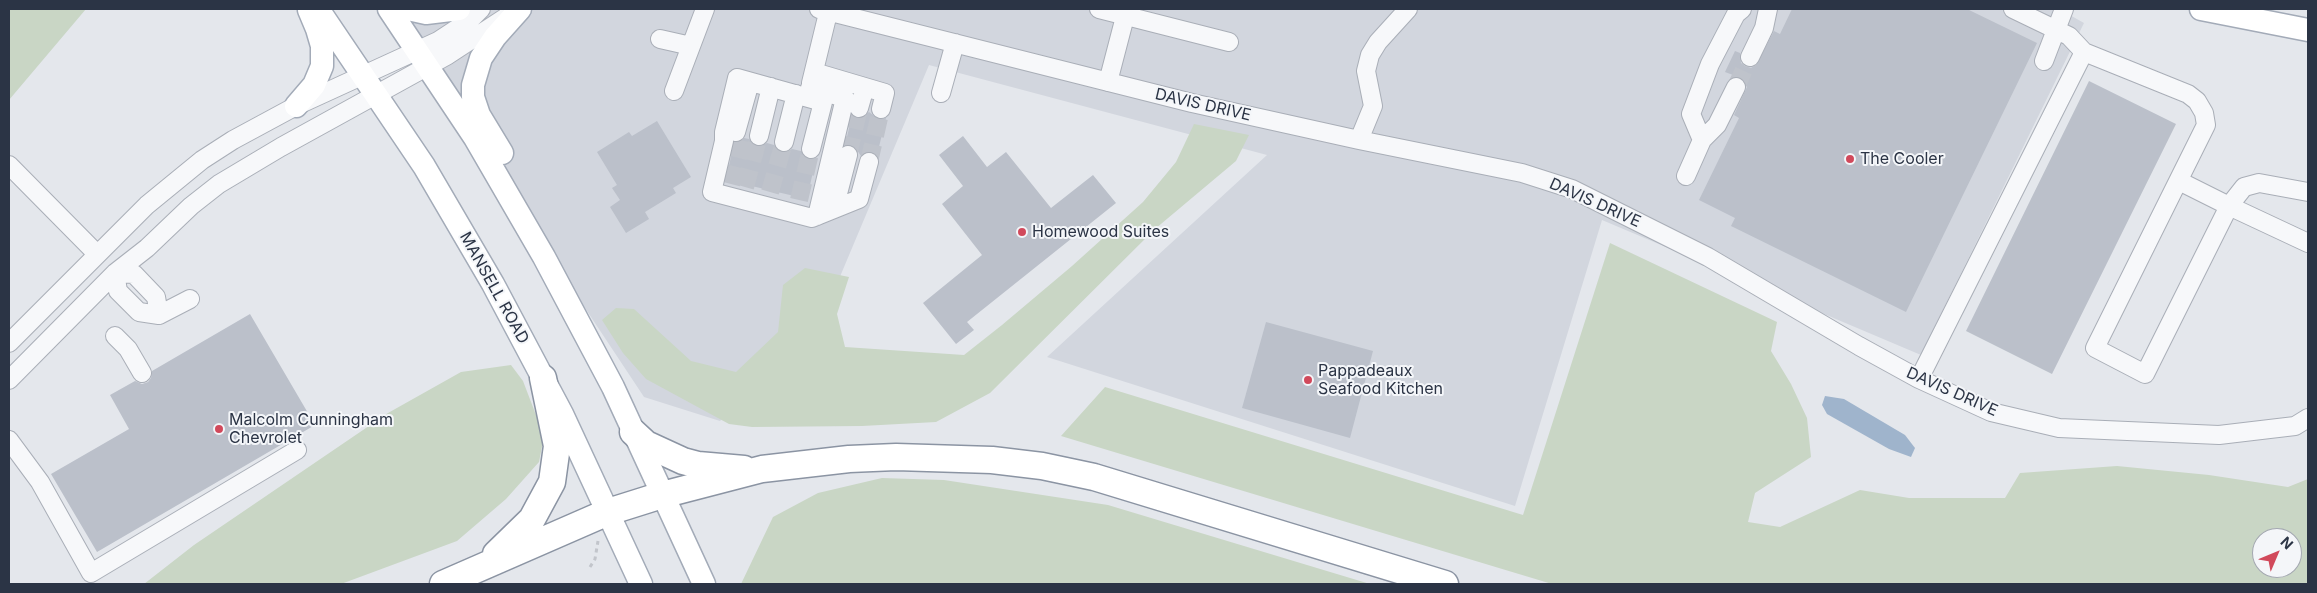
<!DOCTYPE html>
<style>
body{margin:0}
#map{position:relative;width:2317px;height:593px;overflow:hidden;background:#e4e7ec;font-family:Inter,sans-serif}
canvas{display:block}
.frame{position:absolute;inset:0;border:10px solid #2b3445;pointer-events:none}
.north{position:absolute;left:2252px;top:528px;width:50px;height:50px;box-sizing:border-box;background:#f4f6f9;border:1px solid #a4a8b1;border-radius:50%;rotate:45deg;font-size:14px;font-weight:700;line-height:20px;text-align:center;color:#2b3445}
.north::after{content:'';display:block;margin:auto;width:18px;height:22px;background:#d1495b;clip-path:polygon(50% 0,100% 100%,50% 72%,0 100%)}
</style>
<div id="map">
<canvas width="2317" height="593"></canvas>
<div class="frame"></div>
<div class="north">N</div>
</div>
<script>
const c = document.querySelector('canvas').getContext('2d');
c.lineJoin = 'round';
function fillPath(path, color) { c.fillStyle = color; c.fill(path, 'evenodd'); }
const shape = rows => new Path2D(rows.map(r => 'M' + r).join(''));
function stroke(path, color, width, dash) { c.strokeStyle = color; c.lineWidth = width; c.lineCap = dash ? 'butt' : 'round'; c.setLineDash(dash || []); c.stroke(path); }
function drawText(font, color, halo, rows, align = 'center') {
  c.font = font + ' Inter,sans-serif'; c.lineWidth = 4; c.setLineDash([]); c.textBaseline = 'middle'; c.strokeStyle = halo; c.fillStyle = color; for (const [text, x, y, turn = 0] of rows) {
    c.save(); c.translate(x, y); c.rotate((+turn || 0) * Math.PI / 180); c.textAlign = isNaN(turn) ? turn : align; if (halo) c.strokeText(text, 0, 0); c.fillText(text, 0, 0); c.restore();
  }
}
fillPath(shape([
 [387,9,2059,9,2084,23,1921,355,1602,220,1515,506,1047,357,1267,155,929,65,823,317,720,421,644,397]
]), '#d2d6de');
fillPath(shape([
 [9,9,86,9,9,100],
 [1194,124,1249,135,1236,161,1155,229,990,393,936,422,862,426,752,427,729,424,646,379,623,353,602,320,616,308,634,309,691,361,736,372,778,332,783,285,805,268,849,277,837,314,845,347,964,355,1002,325,1072,266,1143,202,1176,162],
 [1610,243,1777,322,1771,351,1791,384,1807,418,1811,457,1755,493,1748,522,1780,527,1860,490,1909,498,2005,498,2020,473,2117,466,2209,475,2288,487,2308,479,2308,584,1552,584,1061,436,1105,387,1523,515],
 [2262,538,2292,538,2292,568,2262,568],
 [511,365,523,381,544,436,539,462,506,499,457,541,341,584,144,584,194,545,388,413,461,372],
 [882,478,944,480,1108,505,1370,584,741,584,773,517,818,493]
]), '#c9d6c5');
fillPath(shape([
 [1825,396,1844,399,1905,435,1915,448,1911,457,1889,449,1827,414,1822,405]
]), '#9fb4cc');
fillPath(shape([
 [1792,9,1967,9,2037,43,1906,312,1731,226,1735,218,1699,200,1739,118,1734,115,1747,87,1741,78,1725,72,1735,51,1740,53,1741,63,1745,66,1751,68,1756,65,1774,31,1780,34],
 [2089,81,2176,124,2052,374,1966,331],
 [869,112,878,119,886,118,877,155,867,152,861,156,855,147,845,145,852,116,861,118],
 [657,121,691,177,673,188,676,193,645,212,649,219,626,233,610,207,620,200,612,188,617,185,597,152,629,132,632,136],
 [963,136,987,167,1006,152,1051,208,1093,175,1116,203,967,322,974,330,956,344,923,303,982,255,942,204,963,186,939,155],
 [744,138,749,139,756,146,767,143,774,145,781,152,787,152,792,149,801,151,808,159,816,158,807,199,726,180,734,142,739,142],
 [250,314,315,425,97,552,51,474,129,429,110,395,135,381,142,384,148,382,151,378,152,371],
 [1266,322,1373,351,1350,438,1242,408]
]), '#bbc0ca');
stroke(shape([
 [1736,87,1750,57],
 [848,155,859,108],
 [869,162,881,109],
 [731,184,744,133],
 [745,187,759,136],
 [770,192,784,142],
 [799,200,811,149]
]), '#bfc3cb', 18, [18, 9]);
const minor = shape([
 [819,9,1192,103,1359,140,1522,173,1572,189,1708,257,1859,346,1919,379,1991,412,2059,428,2219,435,2295,426,2308,418],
 [1099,9,1229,42],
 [660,39,691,46],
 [2084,52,2188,94,2197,101,2204,113,2206,125,2095,348,2145,374,2229,206,2308,243],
 [1750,57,1764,28,1768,9],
 [2044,61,2064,9],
 [814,72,885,93,881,109],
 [1108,82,1127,9],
 [811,83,829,9],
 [810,88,845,98,817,216],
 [674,91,705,9],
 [941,93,955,43],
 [859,108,865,87],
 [736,132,750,82],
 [759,136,771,87],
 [1359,140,1373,106,1366,71,1370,55,1378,42,1408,9],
 [1702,140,1717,125,1736,87],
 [784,142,796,94],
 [811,149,823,102,737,78,724,132,724,141,712,192,812,218,859,199,869,162],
 [9,165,97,254],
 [1686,176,1702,140,1691,114,1710,64,1736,14,1742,9],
 [2179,181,2229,206,2244,187,2259,183,2308,192],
 [834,209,848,155],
 [159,315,156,297,134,274,115,273,118,291,139,312,159,315,190,299],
 [115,336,128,349,142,373],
 [9,343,147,205,202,160,233,140,296,106,438,41,470,20,481,9],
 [1919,379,2084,52,2069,36,2013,9],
 [9,380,115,273,147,248,191,206,219,184,281,147,448,55,506,17],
 [9,440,40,482,91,573,297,450]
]);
const major = shape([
 [318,9,424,166,493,284,562,414,641,584],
 [389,9,475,138,544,257,613,387,704,584],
 [408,9,426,13,459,9],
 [2201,9,2308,30],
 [296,106,314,85,322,66,322,46,317,29,309,10],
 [502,153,479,115,473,97,473,85,481,58,495,37,520,9]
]);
const highway = shape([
 [633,432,646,444,683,461,698,465,744,469],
 [496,554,532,519,552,482,557,446,543,378],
 [443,584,608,512,662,495,762,469,849,459,896,457,992,460,1042,466,1094,477,1445,584]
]);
stroke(minor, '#a9aeb7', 20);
stroke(major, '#a3abb8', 25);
stroke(highway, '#8b94a3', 29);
stroke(shape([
 [590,567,595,559,598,541]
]), '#c2c5cb', 3, [4, 4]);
stroke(minor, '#f7f8fa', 18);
stroke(major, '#fff', 22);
stroke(highway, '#fff', 26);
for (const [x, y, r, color] of [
 [1850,159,5,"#d1495b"],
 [1022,232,5,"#d1495b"],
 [1308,380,5,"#d1495b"],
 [219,429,5,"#d1495b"]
]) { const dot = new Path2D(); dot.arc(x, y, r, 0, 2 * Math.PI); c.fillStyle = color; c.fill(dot); stroke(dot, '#f4f6f9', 2); }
drawText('16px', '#2b3445', '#f4f6f9', [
 ["DAVIS DRIVE",1203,105,13],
 ["DAVIS DRIVE",1595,203,24],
 ["MANSELL ROAD",494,288,61],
 ["DAVIS DRIVE",1952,392,24]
]);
drawText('16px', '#2b3445', '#f4f6f9', [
 ["The Cooler",1860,159],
 ["Homewood Suites",1032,232],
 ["Pappadeaux",1318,371],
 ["Seafood Kitchen",1318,389],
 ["Malcolm Cunningham",229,420],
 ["Chevrolet",229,438]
], 'left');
</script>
